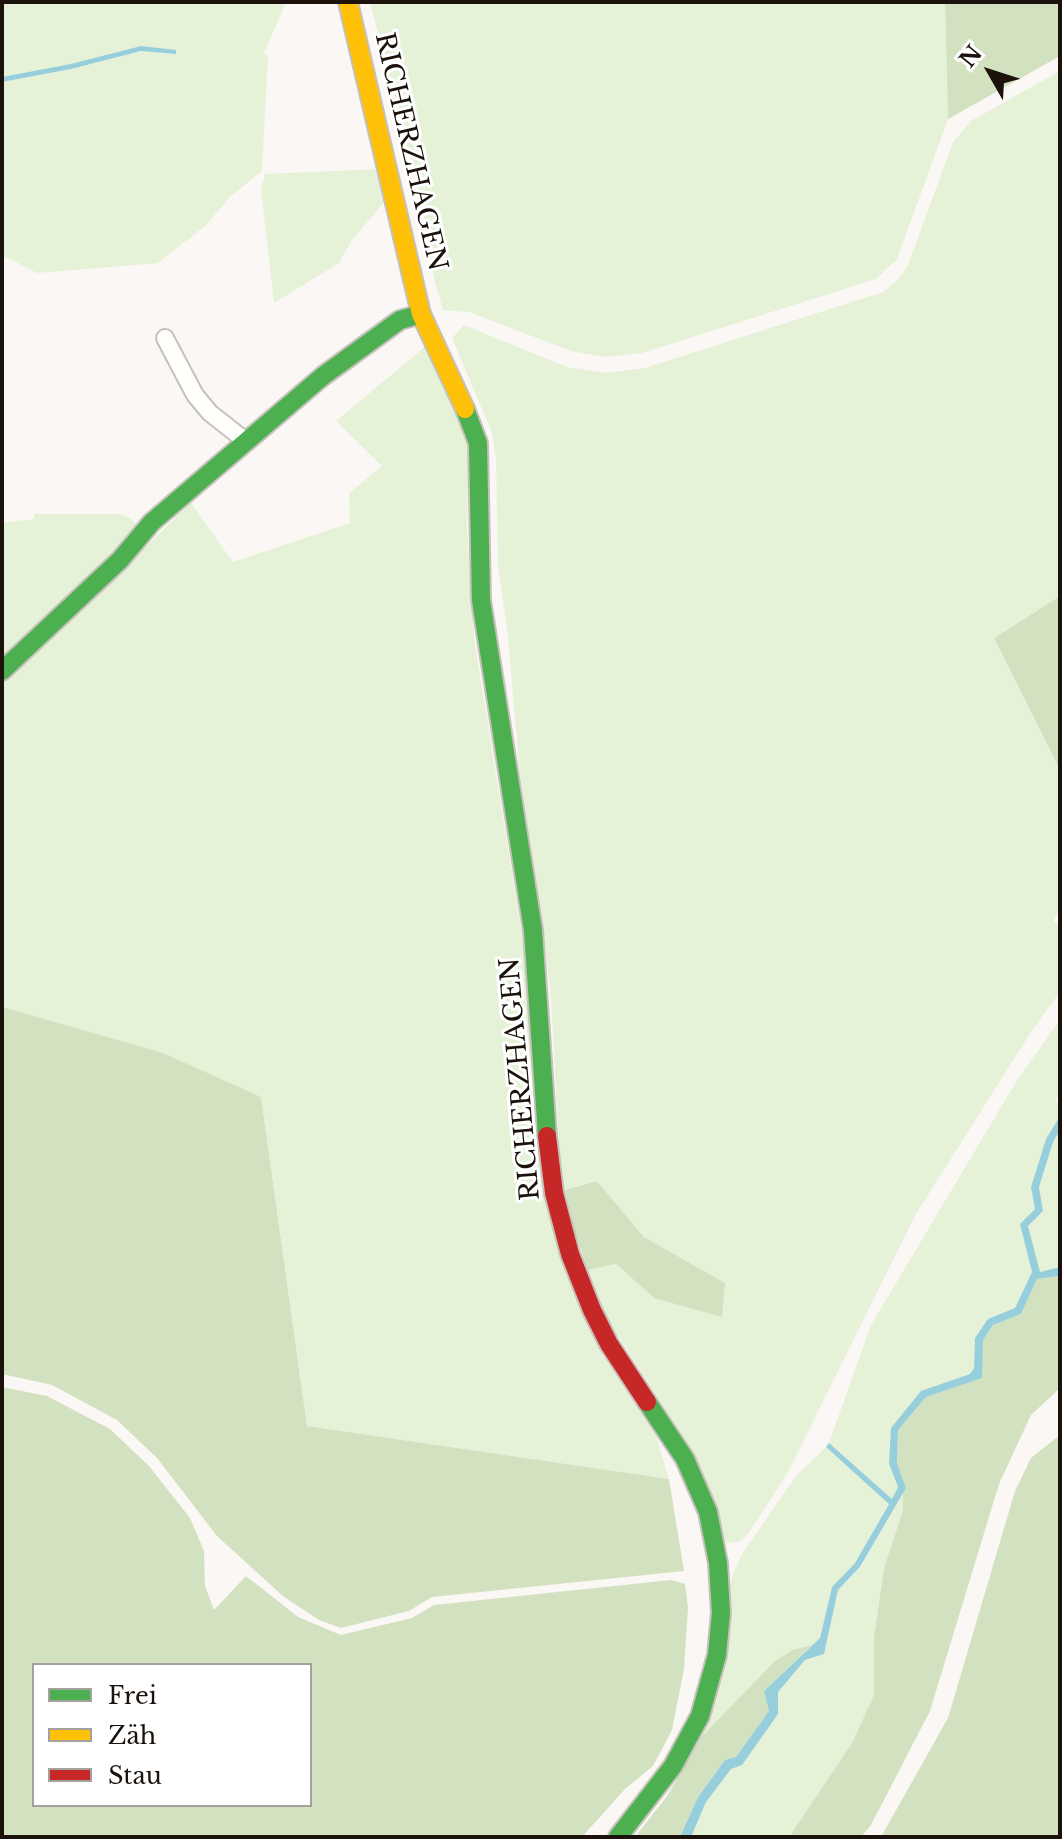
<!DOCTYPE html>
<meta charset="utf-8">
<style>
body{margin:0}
#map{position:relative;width:1062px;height:1839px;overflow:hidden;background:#faf7f4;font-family:"Libre Baskerville",serif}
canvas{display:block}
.frame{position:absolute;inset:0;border:4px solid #1b130b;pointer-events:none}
.legend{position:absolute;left:32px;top:1663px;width:280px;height:144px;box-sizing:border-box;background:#fff;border:2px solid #a4a19d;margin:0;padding:10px 14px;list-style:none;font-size:24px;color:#1b130b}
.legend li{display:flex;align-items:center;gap:16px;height:40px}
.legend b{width:40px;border:2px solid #a4a19d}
.north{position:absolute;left:950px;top:32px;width:80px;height:80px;-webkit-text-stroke:6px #fff;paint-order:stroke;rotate:309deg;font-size:22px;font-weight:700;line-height:32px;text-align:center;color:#1b130b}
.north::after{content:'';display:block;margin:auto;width:28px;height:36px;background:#1b130b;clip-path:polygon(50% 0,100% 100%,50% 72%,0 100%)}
</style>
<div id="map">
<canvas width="1062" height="1839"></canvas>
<div class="frame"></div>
<ul class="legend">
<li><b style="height:10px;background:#4caf50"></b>Frei</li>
<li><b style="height:10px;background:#ffc107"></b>Zäh</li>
<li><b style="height:10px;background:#c62828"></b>Stau</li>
</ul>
<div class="north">N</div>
</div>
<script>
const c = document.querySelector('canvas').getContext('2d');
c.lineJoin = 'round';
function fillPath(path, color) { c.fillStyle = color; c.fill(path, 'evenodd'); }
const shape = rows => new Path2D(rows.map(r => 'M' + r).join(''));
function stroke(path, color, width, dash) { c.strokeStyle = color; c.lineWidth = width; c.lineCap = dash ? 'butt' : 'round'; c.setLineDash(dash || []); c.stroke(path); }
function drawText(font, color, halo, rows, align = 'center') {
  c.font = font + ' "Libre Baskerville",serif'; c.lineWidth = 6; c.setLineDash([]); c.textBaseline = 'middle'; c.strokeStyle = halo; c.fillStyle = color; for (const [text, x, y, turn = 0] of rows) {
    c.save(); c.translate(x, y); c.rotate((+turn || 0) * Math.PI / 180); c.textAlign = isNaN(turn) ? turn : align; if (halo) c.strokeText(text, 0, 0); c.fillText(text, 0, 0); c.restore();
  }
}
fillPath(shape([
 [2,2,286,2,264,54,268,55,262,171,231,196,206,225,158,263,37,273,2,255,2,82,71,69,142,51,176,54,141,46,71,65,2,77],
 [370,2,945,2,948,119,897,259,876,279,642,353,606,357,571,351,469,312,443,310,434,278,418,187],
 [1060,71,1060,596,994,638,1060,770,1060,908,1053,921,1060,926,1060,992,1031,1032,916,1214,787,1474,748,1534,739,1542,730,1543,722,1539,690,1447,608,1320,588,1270,616,1264,654,1298,725,1283,644,1237,597,1181,565,1190,559,1146,551,1000,543,925,520,775,508,637,498,565,496,458,492,433,452,338,464,325,567,367,606,373,645,368,883,292,898,280,908,265,953,142,971,121],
 [379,169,386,200,352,240,339,263,274,303,261,190,265,174],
 [426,346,460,420,469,448,467,526,474,638,526,959,533,1117,542,1188,574,1293,603,1356,656,1436,669,1479,307,1426,261,1097,2,1007,2,681,23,664,191,503,233,562,350,523,349,493,382,466,336,421],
 [34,514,120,514,130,518,139,527,2,660,2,523,34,519],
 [1060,1020,1060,1095,1056,1098,1060,1116,1046,1139,1031,1187,1035,1209,1020,1224,1032,1272,1015,1308,975,1338,974,1368,970,1374,921,1391,889,1464,898,1487,892,1499,829,1443,871,1325,1019,1077],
 [1060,1130,1060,1267,1040,1273,1028,1226,1043,1211,1039,1187,1053,1142],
 [826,1447,889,1503,855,1563,832,1587,820,1638,812,1645,792,1650,774,1662,702,1736,713,1707,728,1591,734,1572,742,1554,796,1476],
 [903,1493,903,1509,884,1568,874,1637,874,1695,852,1743,789,1837,691,1837,706,1802,731,1768,777,1692,805,1660,824,1654,838,1590,861,1567]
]), '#e6f2d8');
fillPath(shape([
 [945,2,1060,2,1060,56,948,119],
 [1060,596,1060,770,994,638],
 [2,1007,163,1053,261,1097,307,1426,669,1479,684,1571,432,1597,409,1611,341,1628,319,1620,284,1597,217,1536,157,1458,117,1420,52,1385,2,1374],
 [597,1181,644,1237,725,1283,722,1317,654,1298,616,1264,588,1270,576,1236,565,1190],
 [1060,1276,1060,1388,1031,1415,999,1484,930,1711,871,1825,861,1837,789,1837,852,1743,874,1695,874,1637,884,1568,903,1510,903,1493,906,1488,897,1463,898,1430,926,1397,981,1378,983,1340,993,1325,1021,1314,1037,1279],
 [2,1387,47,1396,110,1429,149,1466,190,1518,204,1551,205,1586,214,1610,246,1576,298,1617,341,1635,412,1618,434,1605,671,1580,685,1584,688,1607,684,1669,672,1730,653,1766,625,1789,582,1837,2,1837],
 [34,1665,310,1665,310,1805,34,1805],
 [1060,1435,1060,1837,881,1837,948,1718,1015,1491,1031,1458],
 [812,1645,764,1691,769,1711,736,1757,725,1760,698,1797,680,1837,635,1837,667,1796,702,1736,774,1662,792,1650]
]), '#d2e2c0');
fillPath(shape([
 [141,46,176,50,176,54,141,51,71,69,2,82,2,77,71,64],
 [1060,1116,1060,1130,1053,1142,1039,1187,1043,1211,1028,1226,1040,1272,1060,1267,1060,1276,1037,1279,1021,1314,993,1325,983,1340,982,1378,926,1397,898,1430,897,1463,906,1488,860,1567,838,1590,824,1654,805,1660,778,1692,778,1714,742,1765,731,1769,706,1802,691,1837,680,1837,698,1797,725,1760,736,1757,769,1711,764,1691,820,1638,832,1587,855,1563,889,1504,826,1447,829,1443,892,1499,898,1487,889,1464,891,1428,921,1391,970,1374,974,1368,975,1338,988,1319,1015,1308,1032,1272,1020,1224,1035,1209,1031,1187,1046,1139]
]), '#97cedc');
const street = shape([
 [165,338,195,395,210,413,247,442]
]);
const fast = shape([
 [465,409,478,443,481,600,533,930,547,1136],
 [2,671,120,560,152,522,323,376,400,320,421,314],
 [618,1837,673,1766,700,1716,717,1655,721,1613,718,1563,708,1512,685,1459,647,1402]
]);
const slow = shape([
 [348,2,421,314,465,409]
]);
const jam = shape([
 [547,1136,554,1193,570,1254,592,1310,609,1344,647,1402]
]);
stroke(street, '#c6c1bb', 20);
stroke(fast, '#c6c1bb', 22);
stroke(slow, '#c6c1bb', 22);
stroke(jam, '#c6c1bb', 22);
stroke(street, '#fefefd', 16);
stroke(fast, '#4caf50', 18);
stroke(slow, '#ffc107', 18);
stroke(jam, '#c62828', 18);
drawText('26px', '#1b130b', '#fff', [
 ["RICHERZHAGEN",410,152,77],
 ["RICHERZHAGEN",521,1079,-95]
]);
</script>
